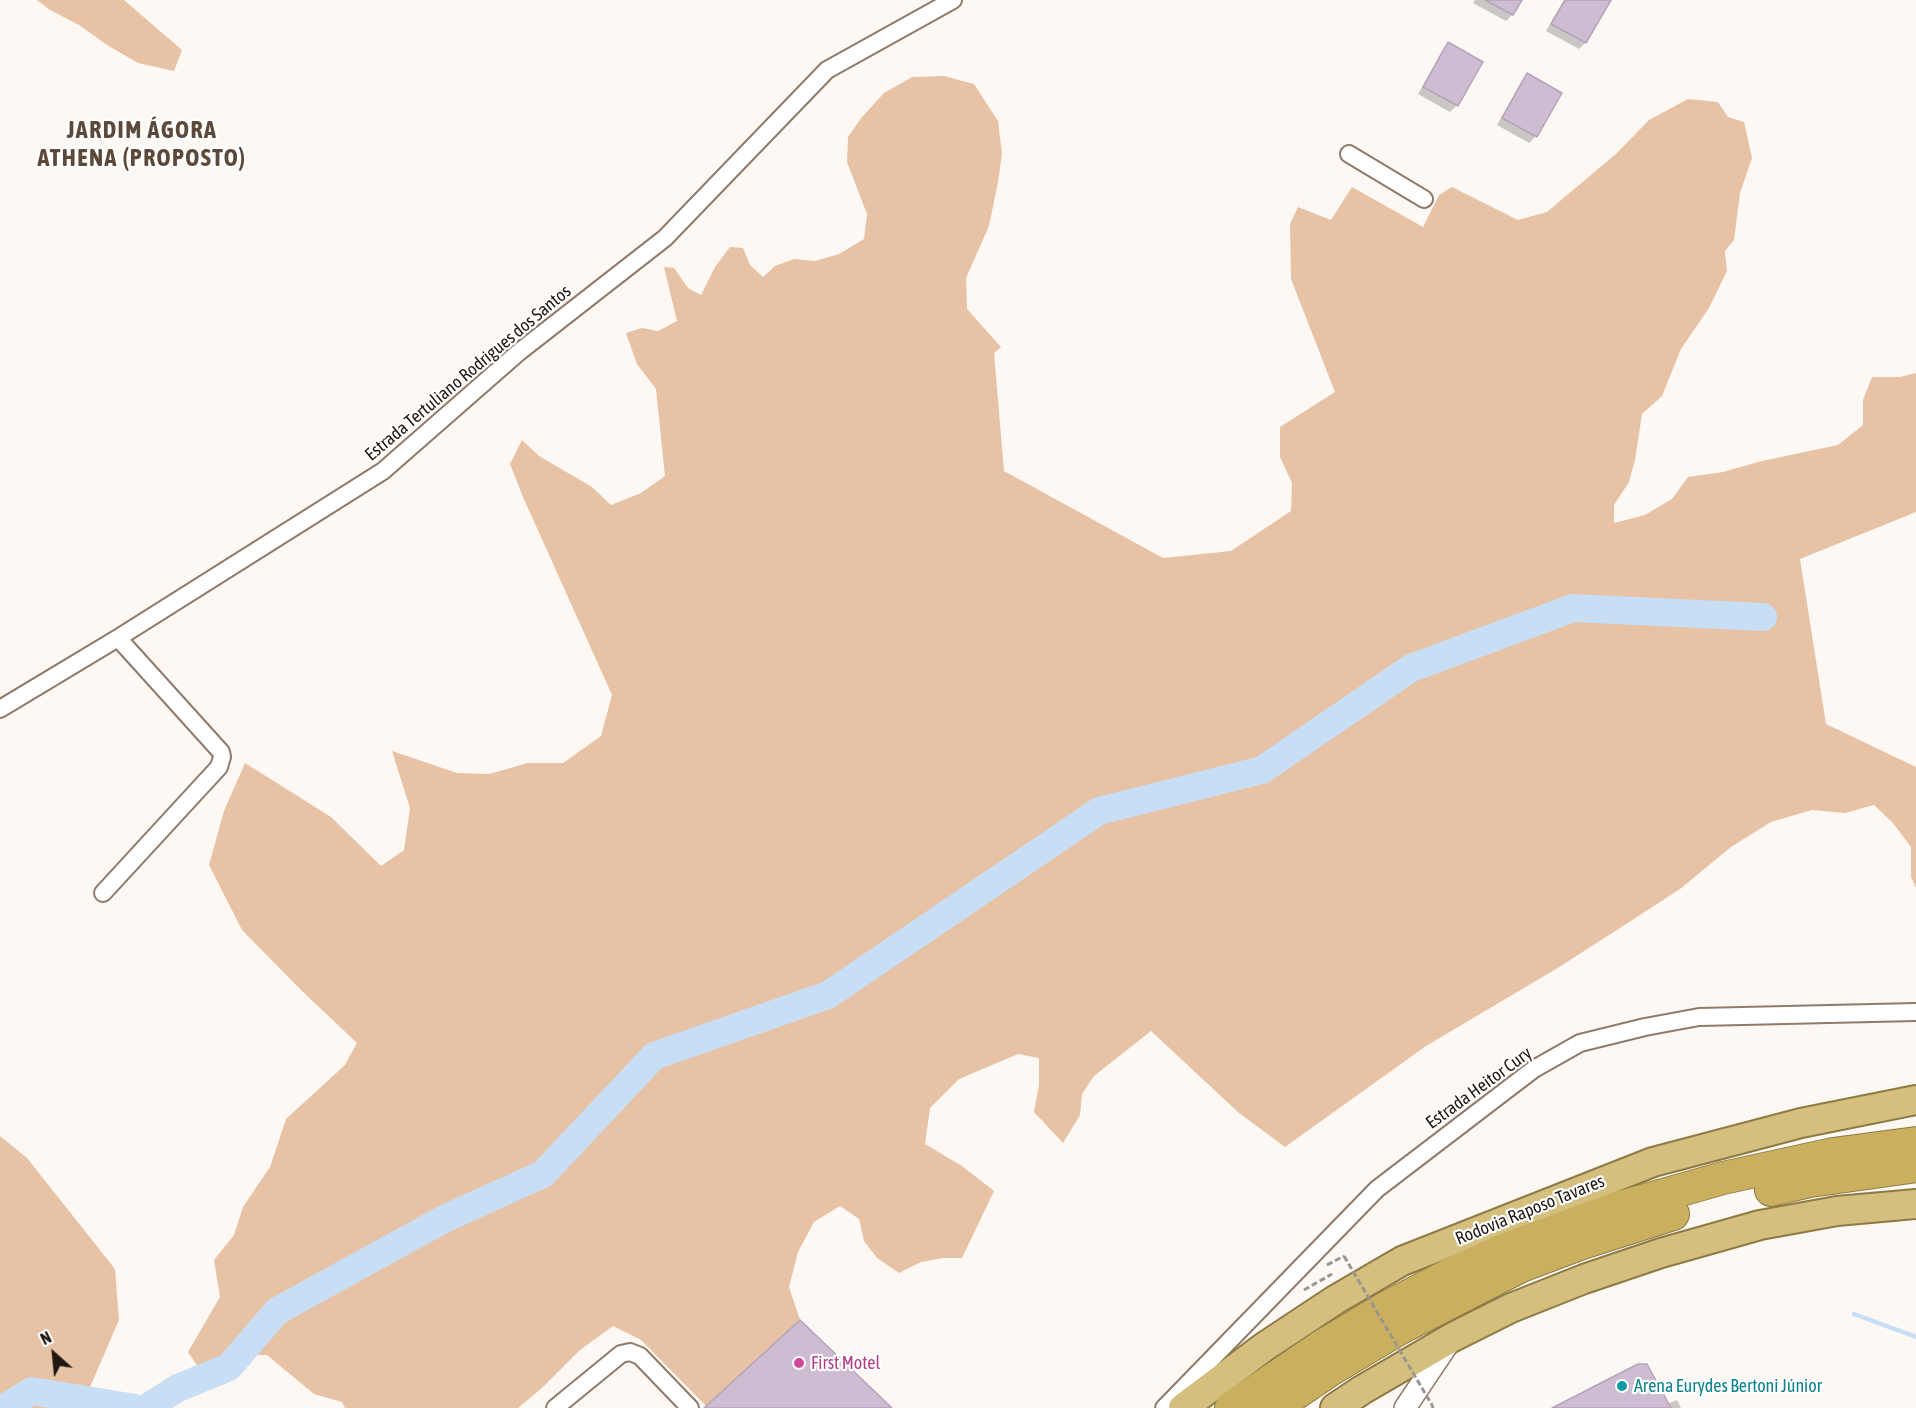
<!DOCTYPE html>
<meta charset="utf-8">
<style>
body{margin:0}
#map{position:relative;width:1916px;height:1408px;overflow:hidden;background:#fdf8f4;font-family:"Asap Condensed",sans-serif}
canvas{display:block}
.north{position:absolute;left:24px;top:1324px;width:60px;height:60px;-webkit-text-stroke:4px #fff;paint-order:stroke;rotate:333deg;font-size:16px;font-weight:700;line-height:24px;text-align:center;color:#201812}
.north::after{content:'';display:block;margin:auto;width:21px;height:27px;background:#201812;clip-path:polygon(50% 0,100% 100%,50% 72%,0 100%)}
</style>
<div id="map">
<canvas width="1916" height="1408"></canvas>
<div class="north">N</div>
</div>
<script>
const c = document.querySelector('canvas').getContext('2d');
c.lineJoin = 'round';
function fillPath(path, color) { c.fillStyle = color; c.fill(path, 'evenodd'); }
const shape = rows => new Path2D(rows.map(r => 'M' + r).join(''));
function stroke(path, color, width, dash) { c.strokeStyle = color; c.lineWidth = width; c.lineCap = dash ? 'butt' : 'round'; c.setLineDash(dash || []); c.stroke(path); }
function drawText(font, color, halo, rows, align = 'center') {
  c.font = font + ' "Asap Condensed",sans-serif'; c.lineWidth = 4.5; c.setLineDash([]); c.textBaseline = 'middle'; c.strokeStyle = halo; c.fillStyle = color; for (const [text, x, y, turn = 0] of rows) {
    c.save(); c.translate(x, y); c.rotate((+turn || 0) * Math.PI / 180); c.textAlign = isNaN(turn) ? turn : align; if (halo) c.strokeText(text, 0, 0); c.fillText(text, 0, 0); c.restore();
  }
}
fillPath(shape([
 [37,0,124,0,182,50,174,71,138,63,107,45,79,25,50,10],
 [944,76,974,84,998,121,1002,154,998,182,989,226,966,278,967,309,1001,347,994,353,1004,471,1163,558,1231,551,1291,511,1292,483,1280,457,1280,427,1335,392,1291,279,1290,224,1298,207,1331,220,1352,187,1423,227,1439,195,1452,187,1518,220,1547,212,1617,153,1649,120,1688,99,1718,102,1728,117,1744,122,1752,158,1740,193,1734,240,1725,251,1727,271,1709,308,1681,349,1662,396,1642,414,1635,460,1629,482,1614,505,1614,523,1645,515,1672,499,1688,477,1723,472,1762,461,1838,445,1863,425,1863,400,1872,377,1900,377,1916,373,1916,512,1800,559,1826,724,1916,767,1916,888,1911,877,1911,847,1893,823,1874,805,1845,813,1812,810,1771,822,1731,847,1680,889,1620,928,1556,969,1426,1046,1285,1147,1239,1113,1151,1031,1094,1076,1082,1094,1080,1115,1063,1143,1034,1112,1039,1085,1039,1058,1018,1054,959,1079,930,1108,925,1144,962,1166,994,1191,962,1258,943,1258,921,1262,899,1273,877,1258,864,1241,859,1219,840,1206,814,1222,798,1252,789,1287,800,1320,706,1406,641,1340,613,1326,580,1350,542,1388,518,1408,345,1408,342,1402,314,1394,267,1355,238,1355,198,1367,188,1352,220,1297,214,1260,234,1235,243,1207,270,1167,286,1119,345,1065,357,1043,302,991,242,930,209,865,224,811,245,763,331,817,381,866,404,850,410,808,392,751,457,773,489,774,528,763,563,763,601,736,612,695,523,497,510,464,522,440,539,456,592,487,611,505,641,493,665,476,656,389,637,364,626,333,642,328,658,331,677,321,664,267,674,268,688,288,701,295,715,267,730,247,743,248,750,265,763,277,775,266,794,259,815,261,839,254,864,239,867,214,847,162,848,137,862,117,884,93,912,77],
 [0,1136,27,1158,115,1269,119,1320,90,1387,66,1408,0,1408]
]), '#e7c2a4');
fillPath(shape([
 [1475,0,1520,0,1512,15,1506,21,1473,3],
 [1564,0,1609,0,1585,43,1579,49,1546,31],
 [1449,44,1481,62,1457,105,1450,112,1418,94,1442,51],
 [1528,75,1560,93,1536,136,1529,143,1497,125,1521,82],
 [1677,1400,1681,1408,1556,1408,1667,1404]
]), '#0003');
stroke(shape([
 [1854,1314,1916,1337]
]), '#c8def4', 4.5);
stroke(shape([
 [4,1408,32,1391,135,1408],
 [146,1408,178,1388,229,1367,277,1311,444,1219,543,1174,654,1056,828,995,1099,811,1262,770,1411,668,1573,608,1763,617]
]), '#c8def4', 28);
const building = shape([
 [1485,0,1522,0,1513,15,1485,0],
 [1565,0,1611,0,1586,43,1551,24,1565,0],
 [1448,42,1483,62,1458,106,1423,87,1448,42],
 [1527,73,1562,93,1537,137,1502,118,1527,73],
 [800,1320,892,1408,704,1408,800,1320],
 [1638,1364,1647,1364,1671,1408,1552,1408,1638,1364]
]);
fillPath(building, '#cdbcd2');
stroke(building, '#b5a4b9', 1.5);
const minor = shape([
 [1349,154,1424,199],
 [0,709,118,638,383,471,519,352,665,238,827,70,953,0],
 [103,893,219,767,222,757,221,752,118,638],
 [555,1408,621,1354,630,1352,640,1356,690,1408],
 [1164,1408,1377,1189,1534,1069,1580,1043,1645,1027,1699,1017,1916,1012]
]);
const tertiary = shape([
 [1405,1408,1450,1341]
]);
const trunk = shape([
 [1183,1408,1264,1347,1335,1300,1402,1261,1653,1162,1801,1123,1916,1100],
 [1335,1408,1362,1390,1453,1337,1511,1308,1584,1279,1661,1253,1760,1225,1837,1211,1916,1204]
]);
const motorway = shape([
 [1771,1190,1810,1181,1916,1166],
 [1231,1408,1322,1346,1389,1306,1449,1275,1501,1251,1614,1209,1723,1178,1833,1154,1916,1143],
 [1274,1408,1330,1370,1402,1327,1521,1266,1582,1243,1673,1214]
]);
stroke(minor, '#907b6a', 20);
stroke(tertiary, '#907b6a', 24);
stroke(trunk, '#8e7a44', 32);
stroke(motorway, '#8e7a44', 34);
stroke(shape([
 [1327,1265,1344,1256],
 [1304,1290,1332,1274],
 [1432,1405,1433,1408]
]), '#9b9590', 3, [6, 3]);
stroke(minor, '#fff', 16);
stroke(tertiary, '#fff', 21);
stroke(trunk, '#d4bf7f', 28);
stroke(motorway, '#caaf5f', 32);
stroke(shape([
 [1344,1256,1432,1405]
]), '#9b9590', 3, [6, 3]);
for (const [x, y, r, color] of [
 [799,1363,6,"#d1479c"],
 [1622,1386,6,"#0f9aa8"]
]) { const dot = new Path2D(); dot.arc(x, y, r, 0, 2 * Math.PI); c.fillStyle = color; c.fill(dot); stroke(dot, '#fff', 2); }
drawText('18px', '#201812', '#fff', [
 ["Estrada Tertuliano Rodrigues dos Santos",468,373,-40],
 ["Estrada Heitor Cury",1479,1088,-36],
 ["Rodovia Raposo Tavares",1530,1210,-22]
]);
drawText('18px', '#b23c85', '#fff', [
 ["First Motel",811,1363]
], 'left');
drawText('18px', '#0d838f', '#fff', [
 ["Arena Eurydes Bertoni Júnior",1634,1386]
], 'left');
c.letterSpacing = '1.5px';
drawText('bold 24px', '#5c4939', '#fff', [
 ["JARDIM ÁGORA",142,130],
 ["ATHENA (PROPOSTO)",142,158]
]);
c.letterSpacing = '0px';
</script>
